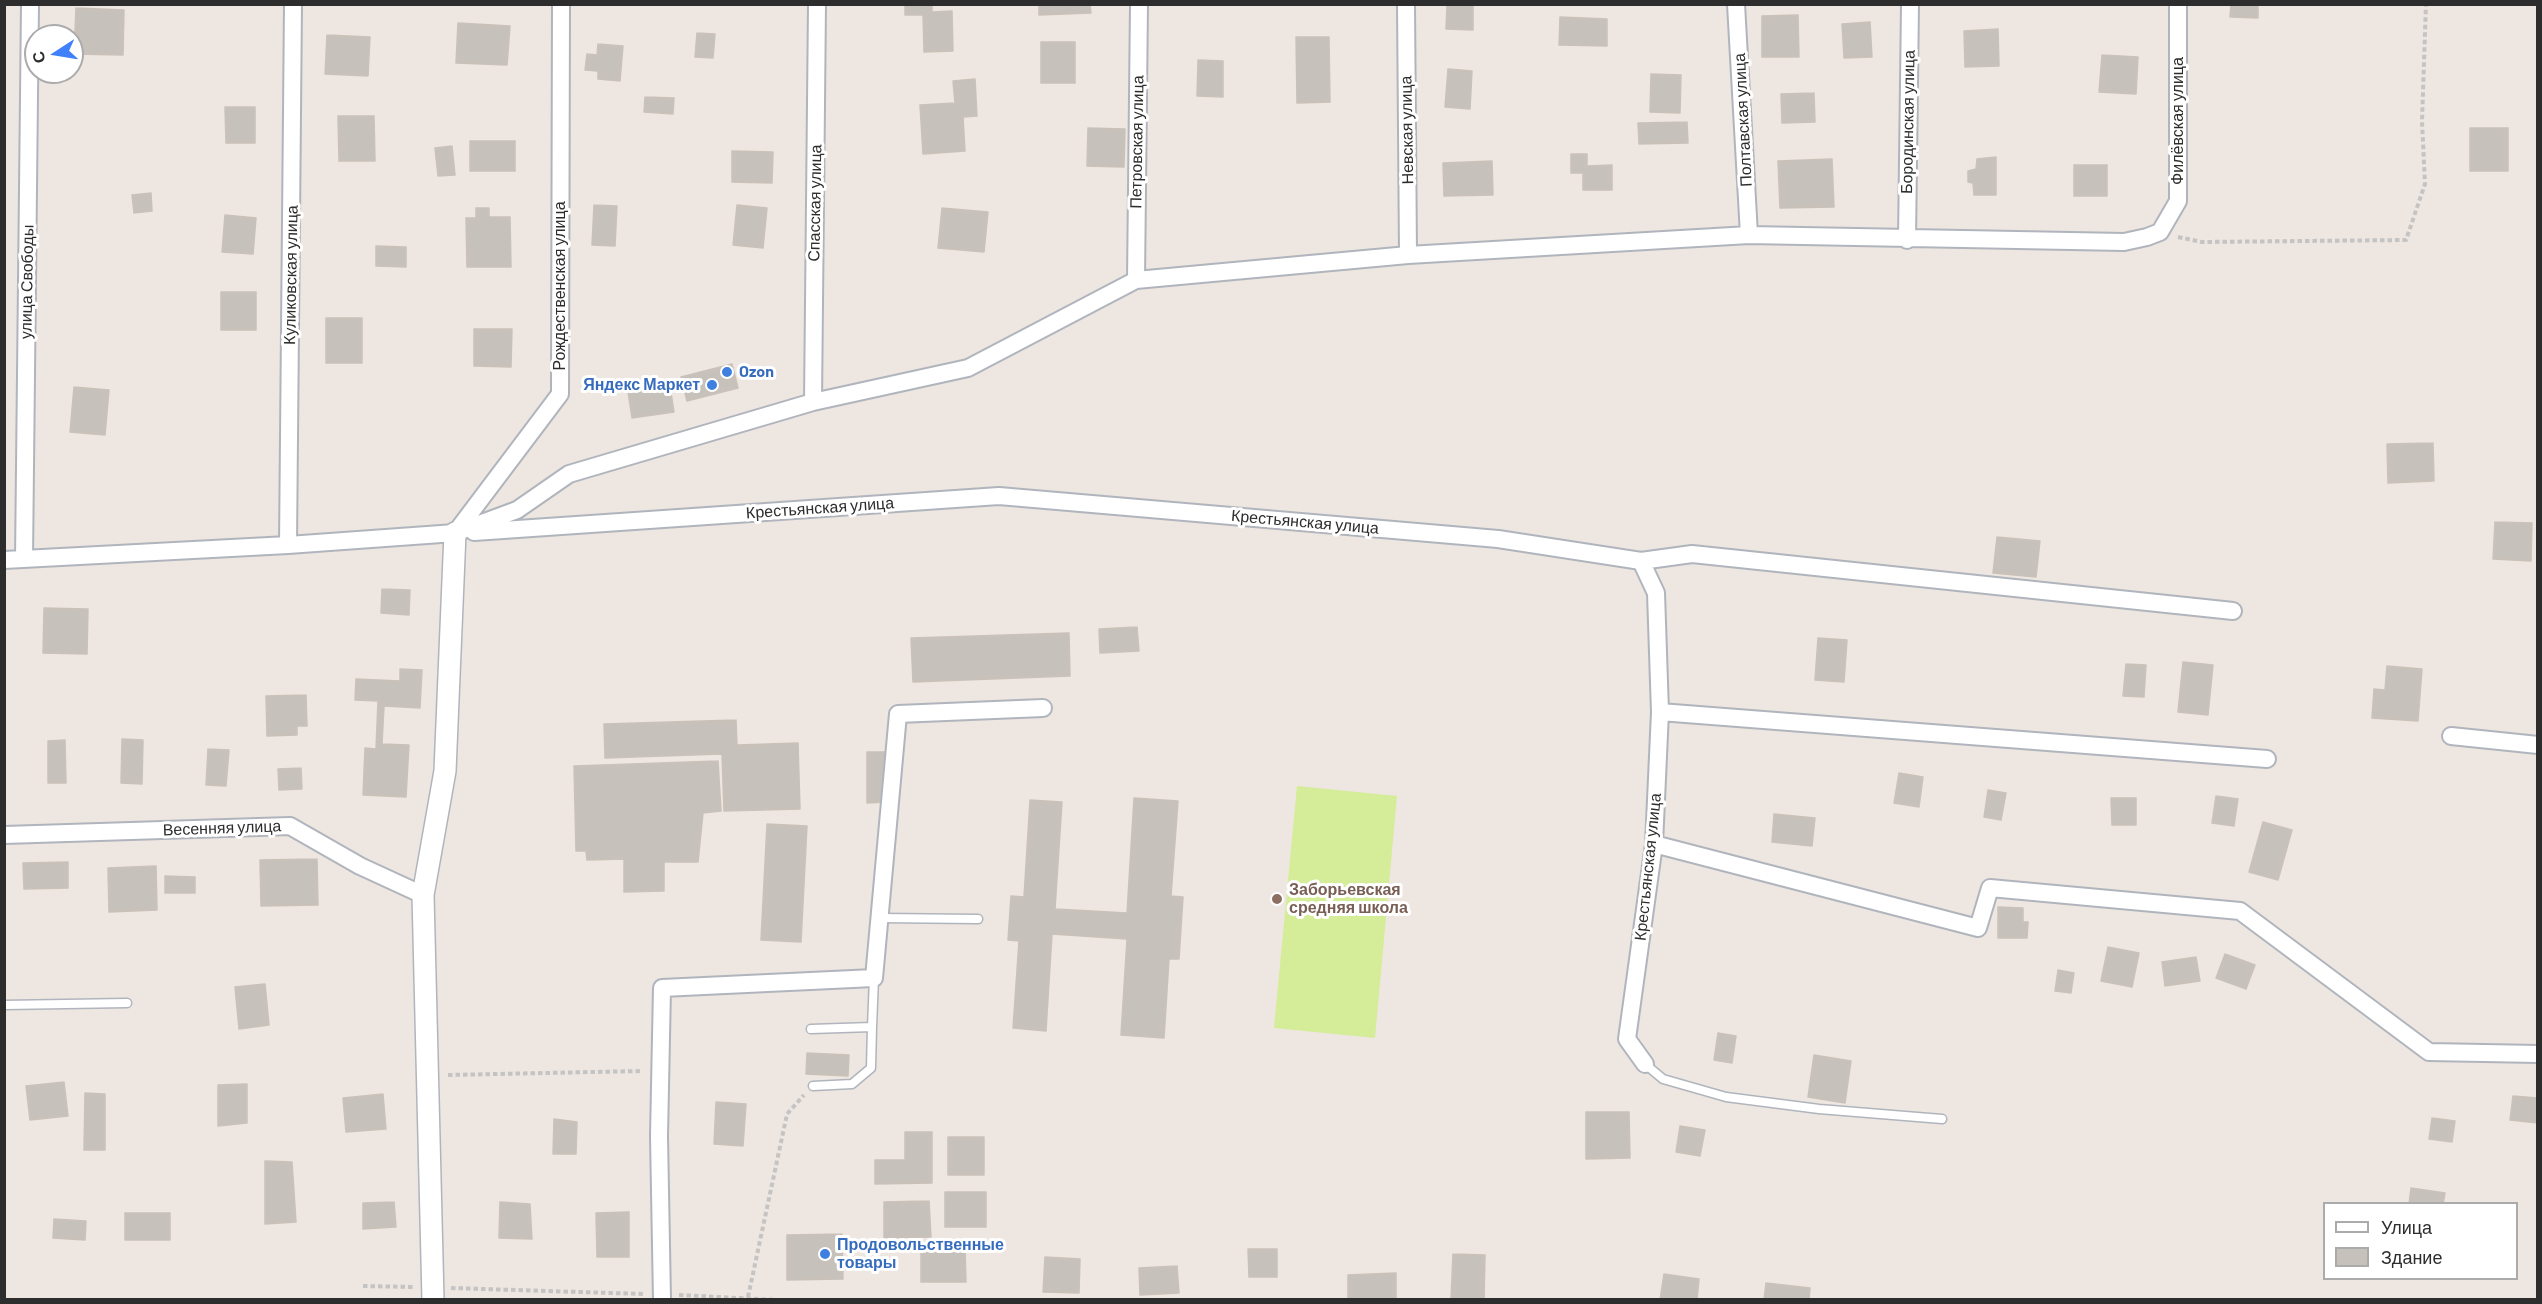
<!DOCTYPE html>
<meta charset="utf-8">
<style>
body{margin:0}
#map{position:relative;width:2542px;height:1304px;overflow:hidden;background:#eee6e0;font-family:Barlow,sans-serif}
canvas{display:block}
.frame{position:absolute;inset:0;border:6px solid #2d2d2d;pointer-events:none}
.legend{position:absolute;left:2323px;top:1202px;width:195px;height:78px;box-sizing:border-box;background:#fff;border:2px solid #ababab;margin:0;padding:8px 10px;list-style:none;font-size:18px;color:#2d2d2d}
.legend li{display:flex;align-items:center;gap:12px;height:30px}
.legend b{width:30px;border:2px solid #ababab}
.north{position:absolute;left:24px;top:24px;width:60px;height:60px;box-sizing:border-box;background:#fff;border:2px solid #ababab;border-radius:50%;rotate:258deg;font-size:16px;font-weight:700;line-height:24px;text-align:center;color:#2d2d2d}
.north::after{content:'';display:block;margin:auto;width:21px;height:27px;background:#4180fb;clip-path:polygon(50% 0,100% 100%,50% 72%,0 100%)}
</style>
<div id="map">
<canvas width="2542" height="1304"></canvas>
<div class="frame"></div>
<ul class="legend">
<li><b style="height:8px;background:#fff"></b>Улица</li>
<li><b style="height:16px;background:#c7c1bb"></b>Здание</li>
</ul>
<div class="north">С</div>
</div>
<script>
const c = document.querySelector('canvas').getContext('2d');
c.lineJoin = 'round';
function fillPath(path, color) { c.fillStyle = color; c.fill(path, 'evenodd'); }
const shape = rows => new Path2D(rows.map(r => 'M' + r).join(''));
function stroke(path, color, width, dash) { c.strokeStyle = color; c.lineWidth = width; c.lineCap = dash ? 'butt' : 'round'; c.setLineDash(dash || []); c.stroke(path); }
function drawText(font, color, halo, rows, align = 'center') {
  c.font = font + ' Barlow,sans-serif'; c.lineWidth = 6; c.setLineDash([]); c.textBaseline = 'middle'; c.strokeStyle = halo; c.fillStyle = color; for (const [text, x, y, turn = 0] of rows) {
    c.save(); c.translate(x, y); c.rotate((+turn || 0) * Math.PI / 180); c.textAlign = isNaN(turn) ? turn : align; if (halo) c.strokeText(text, 0, 0); c.fillText(text, 0, 0); c.restore();
  }
}
fillPath(shape([
 [1297,786,1397,796,1375,1038,1274,1028]
]), '#d5ec99');
const building = shape([
 [905,4,932,4,932,12,952,11,953,51,924,52,923,15,905,15,905,4],
 [1039,4,1090,4,1091,13,1039,15,1039,4],
 [1447,4,1473,4,1473,30,1446,29,1447,4],
 [2231,4,2258,4,2258,18,2230,17,2231,4],
 [76,8,124,10,123,55,74,54,76,8],
 [1798,15,1799,57,1762,57,1762,16,1798,15],
 [1560,17,1607,19,1607,46,1559,45,1560,17],
 [1870,22,1872,57,1844,58,1842,24,1870,22],
 [458,23,510,26,507,65,456,63,458,23],
 [1998,29,1999,66,1965,67,1964,31,1998,29],
 [697,33,715,34,713,58,695,57,697,33],
 [327,35,370,37,368,76,325,74,327,35],
 [1296,37,1329,37,1330,102,1297,103,1296,37],
 [1041,42,1075,42,1075,83,1041,83,1041,42],
 [598,44,623,46,620,81,598,79,598,71,585,70,587,54,597,55,598,44],
 [2102,55,2138,57,2136,94,2099,92,2102,55],
 [1198,60,1223,61,1223,97,1197,96,1198,60],
 [1448,69,1472,71,1470,109,1445,107,1448,69],
 [1651,74,1681,75,1680,113,1650,112,1651,74],
 [975,79,977,116,963,117,965,151,923,154,920,105,955,103,953,81,975,79],
 [1814,93,1815,122,1782,123,1781,94,1814,93],
 [645,97,674,98,673,114,644,112,645,97],
 [225,107,255,107,255,143,226,143,225,107],
 [338,116,374,116,375,161,339,161,338,116],
 [1687,122,1688,143,1639,144,1638,123,1687,122],
 [1088,128,1125,129,1124,167,1087,166,1088,128],
 [2470,128,2508,128,2508,171,2470,171,2470,128],
 [470,141,515,141,515,171,470,171,470,141],
 [452,146,455,175,438,176,435,148,452,146],
 [732,151,773,152,772,183,732,182,732,151],
 [1571,154,1587,154,1587,166,1612,165,1612,190,1583,190,1583,173,1571,173,1571,154],
 [1996,157,1996,195,1974,195,1973,183,1968,182,1968,171,1976,169,1977,159,1996,157],
 [1832,159,1834,207,1780,208,1778,161,1832,159],
 [1492,161,1493,195,1444,196,1443,163,1492,161],
 [2074,165,2107,165,2107,196,2074,196,2074,165],
 [151,193,152,211,134,213,132,195,151,193],
 [594,205,617,206,615,246,592,245,594,205],
 [737,205,767,208,763,248,733,245,737,205],
 [476,208,489,208,489,217,510,217,511,267,467,267,466,218,476,218,476,208],
 [942,208,988,212,984,252,938,248,942,208],
 [225,215,256,218,253,254,222,252,225,215],
 [376,246,406,247,406,267,376,266,376,246],
 [221,292,256,292,256,330,221,330,221,292],
 [326,318,362,318,362,363,326,363,326,318],
 [474,329,512,329,511,367,474,366,474,329],
 [732,364,738,388,687,401,681,377,732,364],
 [670,386,674,412,632,418,628,392,670,386],
 [74,387,109,390,105,435,70,432,74,387],
 [2433,443,2434,481,2388,483,2387,444,2433,443],
 [2495,522,2532,523,2531,561,2493,559,2495,522],
 [1997,537,2040,541,2036,577,1993,573,1997,537],
 [382,589,410,590,409,615,381,613,382,589],
 [44,608,88,609,87,654,43,653,44,608],
 [1137,627,1139,651,1100,653,1099,629,1137,627],
 [1069,633,1070,676,913,682,911,638,1069,633],
 [1818,638,1847,640,1844,682,1815,680,1818,638],
 [2183,662,2213,665,2208,715,2178,712,2183,662],
 [2126,664,2146,665,2144,697,2123,696,2126,664],
 [2387,666,2422,669,2418,721,2372,718,2374,689,2385,690,2387,666],
 [400,669,422,670,420,708,384,706,382,744,409,745,406,797,363,795,365,748,376,749,378,701,355,700,356,679,400,681,400,669],
 [306,695,307,726,297,726,297,735,267,736,266,696,306,695],
 [736,720,737,745,798,743,800,809,724,811,722,754,605,758,604,724,736,720],
 [122,739,143,740,142,784,121,783,122,739],
 [65,740,66,783,48,783,48,741,65,740],
 [208,749,229,750,226,786,206,785,208,749],
 [867,752,885,752,886,802,867,803,867,752],
 [718,761,721,811,703,813,698,862,664,862,664,891,624,892,624,859,587,860,586,851,576,851,574,766,718,761],
 [301,768,302,789,279,790,278,769,301,768],
 [1899,773,1923,777,1919,807,1894,803,1899,773],
 [1988,790,2006,793,2001,820,1984,817,1988,790],
 [2216,796,2238,799,2234,826,2212,823,2216,796],
 [1134,798,1178,801,1171,896,1183,897,1179,959,1169,959,1164,1038,1121,1035,1127,939,1052,934,1046,1031,1013,1028,1019,941,1008,940,1011,896,1024,897,1030,800,1062,802,1055,909,1127,913,1134,798],
 [2111,798,2136,798,2136,825,2112,825,2111,798],
 [1774,814,1815,818,1812,846,1772,842,1774,814],
 [2263,822,2292,830,2278,880,2249,872,2263,822],
 [767,824,807,826,801,942,761,940,767,824],
 [317,859,318,905,261,906,260,860,317,859],
 [68,862,68,888,24,889,23,863,68,862],
 [156,866,157,910,109,912,108,868,156,866],
 [165,876,195,877,195,893,165,893,165,876],
 [1998,907,2023,908,2023,922,2028,922,2027,938,1998,938,1998,907],
 [2108,947,2139,953,2132,987,2101,981,2108,947],
 [2225,954,2255,965,2246,989,2216,978,2225,954],
 [2196,957,2200,981,2165,986,2162,962,2196,957],
 [2058,970,2074,973,2071,993,2055,991,2058,970],
 [265,984,269,1025,239,1029,235,987,265,984],
 [1718,1033,1736,1036,1732,1063,1714,1060,1718,1033],
 [807,1053,849,1055,848,1076,806,1074,807,1053],
 [1814,1055,1851,1061,1845,1103,1808,1097,1814,1055],
 [64,1082,68,1116,30,1120,26,1086,64,1082],
 [247,1084,247,1123,218,1126,218,1085,247,1084],
 [85,1093,105,1094,105,1150,84,1150,85,1093],
 [383,1094,386,1129,346,1132,343,1098,383,1094],
 [2513,1096,2538,1098,2538,1123,2510,1120,2513,1096],
 [716,1102,746,1104,743,1146,714,1144,716,1102],
 [1586,1112,1629,1112,1630,1158,1586,1159,1586,1112],
 [2432,1118,2455,1121,2452,1142,2429,1139,2432,1118],
 [554,1119,577,1122,576,1154,553,1154,554,1119],
 [1680,1126,1705,1130,1700,1156,1676,1152,1680,1126],
 [905,1132,932,1132,932,1183,875,1184,875,1160,905,1160,905,1132],
 [948,1137,984,1137,984,1175,948,1175,948,1137],
 [265,1161,292,1162,296,1222,265,1224,265,1161],
 [2411,1188,2445,1193,2443,1204,2409,1204,2411,1188],
 [945,1192,986,1192,986,1227,945,1227,945,1192],
 [929,1201,931,1237,884,1238,884,1202,929,1201],
 [394,1202,396,1227,363,1229,363,1203,394,1202],
 [500,1202,530,1204,532,1239,499,1238,500,1202],
 [629,1212,629,1257,597,1257,596,1213,629,1212],
 [125,1213,170,1213,170,1240,125,1240,125,1213],
 [54,1219,86,1221,85,1240,53,1238,54,1219],
 [842,1234,843,1279,787,1280,787,1235,842,1234],
 [965,1249,966,1282,921,1282,921,1250,965,1249],
 [1248,1249,1277,1249,1277,1277,1249,1277,1248,1249],
 [1453,1254,1485,1255,1484,1300,1451,1300,1453,1254],
 [1045,1257,1080,1259,1079,1293,1043,1292,1045,1257],
 [1177,1266,1179,1293,1140,1295,1139,1268,1177,1266],
 [1396,1273,1396,1300,1348,1300,1348,1275,1396,1273],
 [1664,1274,1699,1279,1697,1300,1660,1300,1664,1274],
 [1766,1283,1810,1288,1809,1300,1764,1300,1766,1283]
]);
fillPath(building, '#c7c1bb');
stroke(building, '#cac2b9', 1.5);
const service = shape([
 [879,918,978,919],
 [4,1005,127,1003],
 [811,1029,872,1027,874,978],
 [1645,1064,1663,1079,1726,1097,1819,1109,1942,1119],
 [813,1086,852,1084,871,1068,872,1027]
]);
const minor = shape([
 [1406,4,1408,255],
 [1736,4,1749,235],
 [1907,240,1910,4],
 [1136,280,1139,4],
 [813,402,817,4],
 [456,532,560,394,561,4],
 [474,532,999,496,1498,539,1641,561,1656,593,1660,712,1654,844,1627,1039,1645,1064],
 [288,545,293,4],
 [24,559,30,4],
 [4,560,288,545,455,533,517,510,569,474,813,402,968,368,1136,280,1408,255,1749,235,2124,242,2147,237,2160,232,2178,201,2178,4],
 [1641,561,1692,554,2233,611],
 [1660,712,2267,759],
 [2451,736,2538,745],
 [4,835,290,826,360,866,423,895],
 [1654,844,1978,928,1990,888,2240,911,2429,1052,2538,1054],
 [662,1300,659,1136,662,988,874,978,898,714,1043,708]
]);
const tertiary = shape([
 [433,1300,423,895,445,771,455,533]
]);
stroke(service, '#b0b5bd', 11);
stroke(minor, '#b0b5bd', 20);
stroke(tertiary, '#b0b5bd', 24);
stroke(shape([
 [2178,237,2202,242,2406,240,2425,184,2422,121,2426,4],
 [448,1075,642,1071],
 [363,1286,413,1287],
 [451,1288,644,1294],
 [679,1295,778,1300],
 [748,1297,787,1114,804,1095]
]), '#c4c4c4', 4, [4.5, 3]);
stroke(service, '#fff', 8);
stroke(minor, '#fff', 16);
stroke(tertiary, '#fff', 21);
for (const [x, y, r, color] of [
 [727,372,6,"#3f7fe0"],
 [712,385,6,"#3f7fe0"],
 [1277,899,6,"#8d6e63"],
 [825,1254,6,"#3f7fe0"]
]) { const dot = new Path2D(); dot.arc(x, y, r, 0, 2 * Math.PI); c.fillStyle = color; c.fill(dot); stroke(dot, '#fff', 2); }
drawText('16px', '#2d2d2d', '#fff', [
 ["Полтавская улица",1743,120,-93],
 ["Филёвская улица",2178,121,-90],
 ["Бородинская улица",1908,122,-89],
 ["Невская улица",1407,130,-91],
 ["Петровская улица",1137,142,-89],
 ["Спасская улица",815,203,-89],
 ["Куликовская улица",291,275,-89],
 ["улица Свободы",27,282,-89],
 ["Рождественская улица",560,286,-90],
 ["Крестьянская улица",820,508,-4],
 ["Крестьянская улица",1305,522,5],
 ["Весенняя улица",222,828,-2],
 ["Крестьянская улица",1648,867,-84]
]);
drawText('bold 16px', '#366cbe', '#fff', [
 ["Ozon",739,372],
 ["Яндекс Маркет",700,385,"right"],
 ["Продовольственные",837,1245],
 ["товары",837,1263]
], 'left');
drawText('bold 16px', '#785e54', '#fff', [
 ["Заборьевская",1289,890],
 ["средняя школа",1289,908]
], 'left');
</script>
